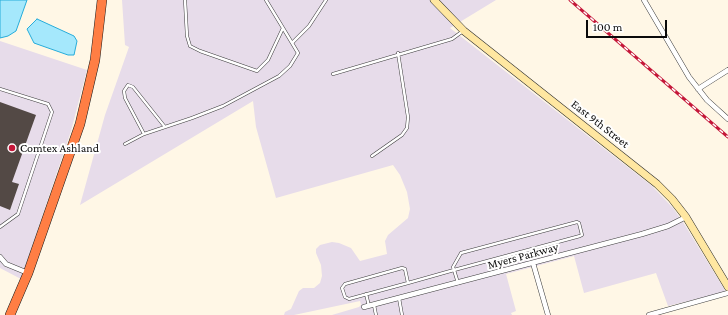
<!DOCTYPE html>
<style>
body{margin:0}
#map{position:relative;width:728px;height:315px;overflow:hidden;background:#fff7e6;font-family:"Crimson Pro",serif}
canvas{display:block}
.scale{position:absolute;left:586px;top:20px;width:81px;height:18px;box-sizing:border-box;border:2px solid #0a0a0a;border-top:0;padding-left:5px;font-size:12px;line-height:14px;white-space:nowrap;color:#0a0a0a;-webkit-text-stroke:3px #fff;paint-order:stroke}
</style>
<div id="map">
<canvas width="728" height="315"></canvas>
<div class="scale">100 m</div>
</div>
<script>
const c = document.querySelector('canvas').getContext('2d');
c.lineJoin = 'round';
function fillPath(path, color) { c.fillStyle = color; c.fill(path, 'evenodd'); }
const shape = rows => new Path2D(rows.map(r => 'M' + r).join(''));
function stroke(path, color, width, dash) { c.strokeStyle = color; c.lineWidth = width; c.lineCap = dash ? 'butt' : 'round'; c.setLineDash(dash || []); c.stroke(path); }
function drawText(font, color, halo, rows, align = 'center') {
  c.font = font + ' "Crimson Pro",serif'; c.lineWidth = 4; c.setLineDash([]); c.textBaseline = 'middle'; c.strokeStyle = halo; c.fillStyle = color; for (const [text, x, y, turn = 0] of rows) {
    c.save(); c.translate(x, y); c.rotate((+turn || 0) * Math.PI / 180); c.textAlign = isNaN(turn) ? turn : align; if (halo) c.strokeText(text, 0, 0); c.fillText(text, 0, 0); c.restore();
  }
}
fillPath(shape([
 [122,0,496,0,450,28,652,186,673,208,683,222,726,292,668,306,656,273,584,293,574,256,506,274,516,311,511,313,512,315,332,315,359,307,361,305,360,301,294,315,284,315,285,312,291,309,299,291,303,288,314,288,320,283,322,276,321,265,316,253,316,249,320,245,332,242,339,243,351,248,360,261,387,254,385,241,388,235,408,218,410,209,407,192,400,175,393,165,276,198,256,127,253,101,80,205,105,115,129,47,125,45],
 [0,41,87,70,71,131,21,279,0,268]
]), '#e7dcea');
const water = shape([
 [0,0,27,0,16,31,8,36,0,38,0,0],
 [37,19,74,36,77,41,74,55,68,55,34,43,27,29,37,19]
]);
fillPath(water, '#a5e8fc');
stroke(water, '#26acda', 1);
fillPath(shape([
 [0,102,36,115,12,182,19,184,10,210,0,206]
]), '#534945');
const lane = shape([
 [185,0,187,36,190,46,200,51,257,71,268,60,283,28,266,0],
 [292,43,309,26,326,0],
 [333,74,452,39,463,31],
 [0,89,48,104,52,112,18,214,0,227],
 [144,134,125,98,124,91,128,85,133,87,165,127],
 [125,144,144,134,192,118,223,106,279,76,290,66,298,53,283,28],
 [372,156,402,135,407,128,408,117,398,53],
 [408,283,405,269,402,268,345,284,342,288,345,297,349,299,408,283,454,270,580,236,582,235,579,223,577,222,461,253,453,267,454,270,458,283],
 [366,294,369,306],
 [399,298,402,315],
 [374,305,376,315]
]);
const street = shape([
 [644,0,689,77,707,100,728,119],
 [698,89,728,70],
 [0,257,6,264,28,273],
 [533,263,548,315],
 [364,307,642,234,668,226,686,217],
 [649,315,728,293]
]);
const secondary = shape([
 [434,0,464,31,657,184,672,199,686,217,728,287]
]);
const highway = shape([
 [10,315,28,273,80,124,95,60,102,0]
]);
stroke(lane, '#3d3d3d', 3.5);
stroke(street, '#3d3d3d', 5.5);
stroke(secondary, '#2c2c2c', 8);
stroke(highway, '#1b1b1b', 10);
stroke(lane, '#fff', 2.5);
stroke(street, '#fff', 4.5);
stroke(secondary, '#ffe7a1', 7);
stroke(highway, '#ff7e44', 9);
const rail = shape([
 [570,0,728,137]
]);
stroke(rail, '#c51739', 3);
stroke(rail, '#fff', 1.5, [4.5]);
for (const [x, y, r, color] of [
 [12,148,4,"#c51739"]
]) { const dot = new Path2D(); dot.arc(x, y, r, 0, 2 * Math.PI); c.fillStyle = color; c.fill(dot); stroke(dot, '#fff', 1.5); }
drawText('12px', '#0a0a0a', '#fff', [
 ["East 9th Street",600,124,38],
 ["Myers Parkway",523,256,-15]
]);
drawText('12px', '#0a0a0a', '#fff', [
 ["Comtex Ashland",20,148]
], 'left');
</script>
